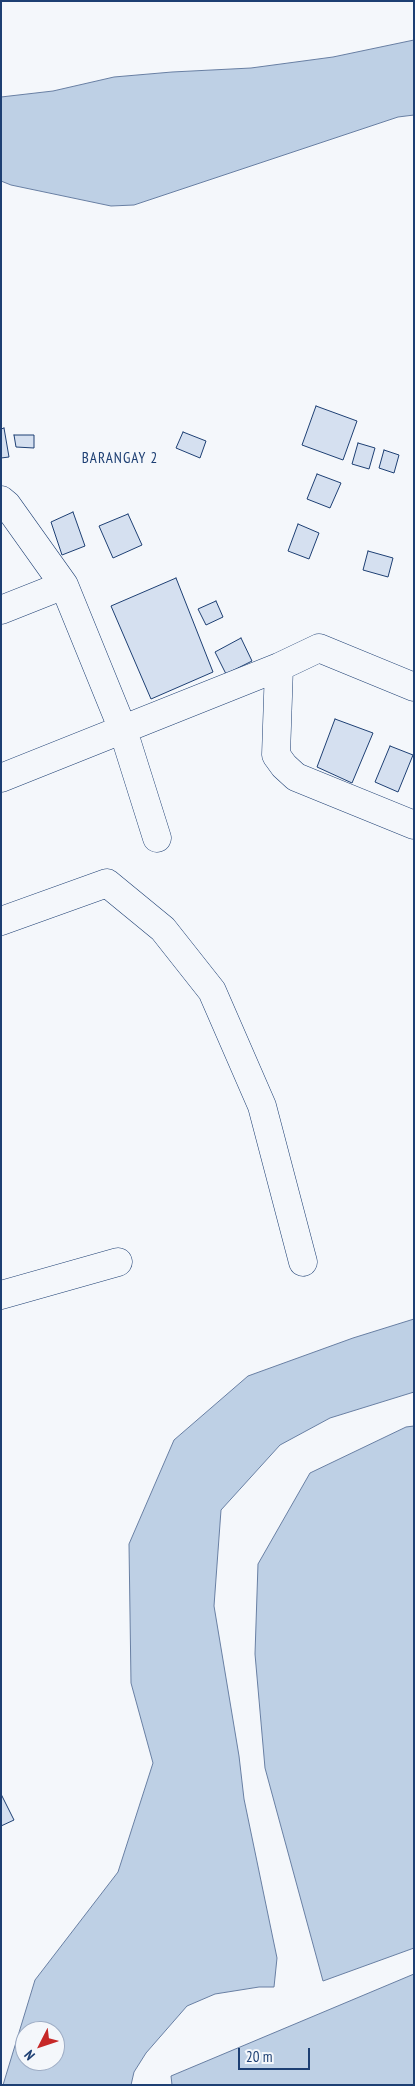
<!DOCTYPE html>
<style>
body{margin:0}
#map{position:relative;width:415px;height:2086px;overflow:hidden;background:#f4f7fb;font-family:"PT Sans Narrow",sans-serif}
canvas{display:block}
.frame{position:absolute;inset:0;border:2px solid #1d3f73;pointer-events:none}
.north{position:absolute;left:15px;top:2021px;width:50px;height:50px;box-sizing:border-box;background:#f4f7fb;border:1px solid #9eadc5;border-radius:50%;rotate:229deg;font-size:14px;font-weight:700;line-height:20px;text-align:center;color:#1d3f73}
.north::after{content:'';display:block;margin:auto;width:18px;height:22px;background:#c62828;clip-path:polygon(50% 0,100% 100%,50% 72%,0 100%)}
.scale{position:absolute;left:238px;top:2048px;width:72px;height:22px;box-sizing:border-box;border:2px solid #1d3f73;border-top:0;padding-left:6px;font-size:15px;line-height:18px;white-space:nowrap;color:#1d3f73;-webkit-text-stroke:4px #f4f7fb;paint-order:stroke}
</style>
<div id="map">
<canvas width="415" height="2086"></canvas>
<div class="frame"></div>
<div class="north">N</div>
<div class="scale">20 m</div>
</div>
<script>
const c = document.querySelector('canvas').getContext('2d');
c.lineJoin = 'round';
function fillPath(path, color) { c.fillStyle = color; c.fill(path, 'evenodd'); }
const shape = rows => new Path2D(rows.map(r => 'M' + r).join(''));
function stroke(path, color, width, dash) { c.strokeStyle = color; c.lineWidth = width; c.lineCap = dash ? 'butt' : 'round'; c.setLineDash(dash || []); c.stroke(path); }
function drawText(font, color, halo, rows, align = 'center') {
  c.font = font + ' "PT Sans Narrow",sans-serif'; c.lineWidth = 4; c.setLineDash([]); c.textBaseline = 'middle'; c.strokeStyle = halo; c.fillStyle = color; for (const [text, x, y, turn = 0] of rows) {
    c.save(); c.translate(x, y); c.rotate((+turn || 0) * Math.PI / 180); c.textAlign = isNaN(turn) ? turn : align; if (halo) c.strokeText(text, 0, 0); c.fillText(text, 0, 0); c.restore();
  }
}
const water = shape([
 [414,40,414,115,398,117,134,205,111,206,11,185,1,181,1,97,53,91,114,77,172,72,251,68,333,57,414,40],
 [414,1319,414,1392,330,1418,280,1445,221,1510,214,1606,239,1756,244,1799,277,1958,274,1987,259,1987,215,1994,187,2006,146,2053,134,2072,131,2085,3,2085,35,1980,118,1872,153,1763,131,1683,129,1544,174,1440,248,1376,353,1338,414,1319],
 [25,2031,55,2031,55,2061,25,2061,25,2031],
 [414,1426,414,1948,323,1981,265,1768,255,1654,258,1564,310,1473,406,1427,414,1426],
 [414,1974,414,2085,172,2085,171,2076,414,1974]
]);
fillPath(water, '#bed0e5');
stroke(water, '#687fa3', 1);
const building = shape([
 [316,406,357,421,343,460,302,445,316,406],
 [4,428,9,457,1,458,1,429,4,428],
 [183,432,206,441,200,458,176,448,183,432],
 [14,435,34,435,34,448,16,447,14,435],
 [358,443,375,448,369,469,352,464,358,443],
 [384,450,399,455,394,473,379,468,384,450],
 [317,474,341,483,330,508,307,499,317,474],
 [73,512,85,546,62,555,51,522,73,512],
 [128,514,142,545,113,558,99,526,128,514],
 [298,524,319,533,309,559,288,551,298,524],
 [368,551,393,558,388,577,363,570,368,551],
 [176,578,213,672,151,699,111,606,176,578],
 [216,601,223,617,206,625,198,609,216,601],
 [241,638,252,661,226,674,215,652,241,638],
 [335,719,373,733,352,783,317,767,335,719],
 [390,746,413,755,398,792,375,782,390,746],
 [1,1794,14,1820,1,1826,1,1794]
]);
fillPath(building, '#d5e0f0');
stroke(building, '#1d3f73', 1);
const minor = shape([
 [1,500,7,505,64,585,123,730,157,838],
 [1,610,64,585],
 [279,667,276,755,284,766,296,777,414,825],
 [1,778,279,667,319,648,414,687],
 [1,921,107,883,163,929,212,991,262,1106,303,1262],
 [1,1295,118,1262]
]);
stroke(minor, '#1d3f73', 29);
stroke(minor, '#f4f7fb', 28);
c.letterSpacing = '1px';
drawText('15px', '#1d3f73', '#f4f7fb', [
 ["BARANGAY 2",120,459]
]);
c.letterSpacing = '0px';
</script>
